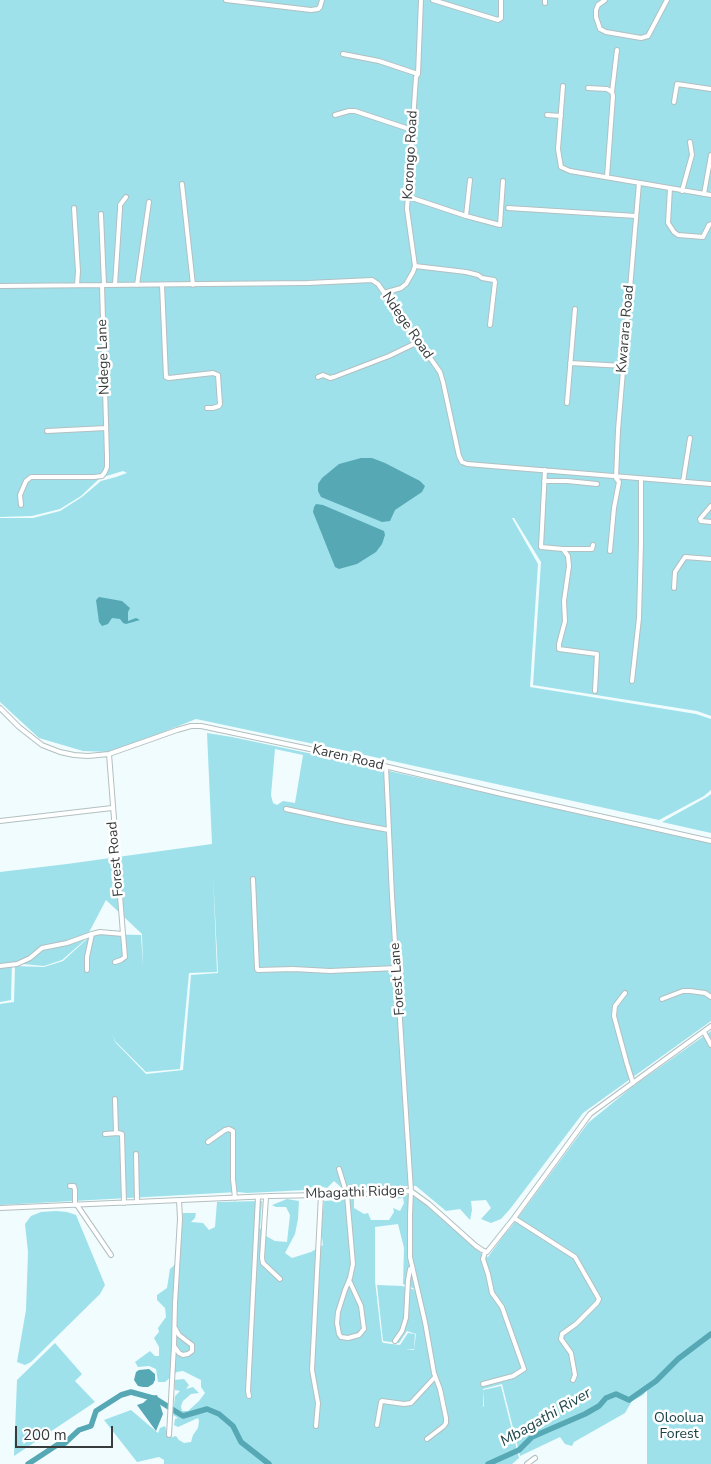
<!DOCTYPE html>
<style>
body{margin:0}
#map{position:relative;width:711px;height:1464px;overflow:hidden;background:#f0fcfd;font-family:"Nunito Sans",sans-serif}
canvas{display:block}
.scale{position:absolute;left:15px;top:1426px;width:98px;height:22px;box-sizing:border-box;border:2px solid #373b3c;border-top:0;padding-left:6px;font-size:15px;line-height:18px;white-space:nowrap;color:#373b3c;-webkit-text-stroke:4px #fff;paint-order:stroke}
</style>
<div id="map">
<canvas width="711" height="1464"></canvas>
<div class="scale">200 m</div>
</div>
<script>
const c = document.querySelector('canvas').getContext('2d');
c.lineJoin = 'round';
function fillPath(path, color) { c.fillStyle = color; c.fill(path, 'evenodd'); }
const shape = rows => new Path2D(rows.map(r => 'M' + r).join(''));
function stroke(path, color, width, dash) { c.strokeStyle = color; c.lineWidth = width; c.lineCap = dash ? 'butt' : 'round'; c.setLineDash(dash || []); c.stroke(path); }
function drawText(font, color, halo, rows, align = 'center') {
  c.font = font + ' "Nunito Sans",sans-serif'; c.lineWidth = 5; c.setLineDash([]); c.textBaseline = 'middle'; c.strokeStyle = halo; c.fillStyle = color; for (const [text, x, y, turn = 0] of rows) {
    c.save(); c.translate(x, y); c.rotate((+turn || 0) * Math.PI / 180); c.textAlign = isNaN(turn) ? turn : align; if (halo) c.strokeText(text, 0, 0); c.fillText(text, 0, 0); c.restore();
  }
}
fillPath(shape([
 [0,0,711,0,711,716,697,711,533,685,541,562,514,518,512,518,538,564,530,687,696,714,711,719,711,790,704,796,659,820,347,751,196,719,116,751,109,752,83,751,39,738,0,702,0,518,33,518,60,511,82,497,101,481,116,477,127,473,123,471,100,478,81,496,60,509,32,516,0,517],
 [207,733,232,737,322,756,711,843,711,1021,583,1113,510,1209,501,1219,491,1223,481,1219,491,1208,486,1200,471,1201,472,1210,470,1220,460,1209,446,1211,416,1186,386,1186,343,1189,334,1181,327,1188,316,1185,306,1190,247,1193,238,1192,0,1205,0,1004,14,1002,15,966,44,967,63,961,86,940,89,936,100,934,141,935,143,967,142,934,106,900,85,940,62,960,44,966,12,963,11,1000,0,1002,0,872,67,864,212,844],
 [275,749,303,755,295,803,283,801,277,805,273,803,271,795],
 [213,874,218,973,191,975,183,1070,146,1074,116,1043,112,1035,116,1042,146,1072,180,1069,189,973,217,972],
 [711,794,711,833,662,822,707,797],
 [711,1031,711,1464,647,1464,647,1390,643,1395,632,1401,625,1413,574,1442,572,1446,565,1444,560,1437,520,1456,502,1384,483,1389,483,1406,481,1407,484,1406,483,1390,501,1386,519,1458,512,1464,164,1464,164,1460,159,1457,137,1462,104,1420,131,1410,158,1433,160,1428,165,1426,169,1438,176,1436,179,1440,184,1443,191,1442,193,1435,198,1428,199,1421,198,1418,178,1427,174,1425,175,1419,178,1418,173,1415,175,1396,180,1391,175,1390,174,1380,184,1379,189,1385,186,1389,193,1387,199,1393,191,1394,183,1401,181,1406,182,1411,188,1411,199,1401,205,1393,201,1387,201,1380,183,1371,177,1372,165,1382,158,1382,156,1369,149,1366,138,1367,135,1362,150,1351,155,1356,159,1356,159,1347,154,1338,159,1332,158,1328,166,1317,165,1308,157,1300,157,1295,167,1288,170,1269,179,1261,183,1213,196,1213,195,1218,191,1222,203,1223,209,1230,215,1227,217,1202,262,1201,260,1228,266,1236,275,1241,287,1242,290,1215,286,1207,276,1207,272,1205,287,1199,299,1201,298,1219,295,1234,285,1253,292,1258,311,1252,323,1245,321,1231,324,1201,354,1199,354,1208,364,1214,368,1213,371,1220,389,1220,394,1212,393,1208,400,1211,404,1203,403,1198,394,1199,405,1194,419,1199,482,1254,488,1257,504,1235,511,1227,588,1123,632,1087],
 [398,1224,404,1248,403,1284,422,1292,402,1286,377,1285,383,1341,399,1343,407,1331,416,1334,414,1350,406,1350,414,1349,415,1334,408,1333,400,1345,384,1343,382,1342,375,1281,375,1227],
 [56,1211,67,1212,76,1215,105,1285,100,1294,31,1362,25,1365,17,1362,26,1310,28,1252,25,1224,31,1216,41,1212],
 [55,1343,82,1374,75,1381,95,1402,14,1456,17,1380]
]), '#9ee1eb');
fillPath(shape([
 [361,458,372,458,385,463,420,481,425,486,422,492,395,510,390,521,382,522,321,497,318,491,318,484,322,478,339,464],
 [316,504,323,505,384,531,385,535,382,544,376,552,357,564,339,569,335,567,313,512,314,507],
 [99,597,122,601,130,608,128,612,128,621,136,618,140,620,126,624,123,623,120,619,112,618,108,624,102,626,99,622,96,600],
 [149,1369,155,1374,155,1380,153,1384,148,1387,143,1387,138,1386,134,1380,136,1372,139,1370],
 [157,1395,163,1414,156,1431,137,1405,143,1403,151,1396]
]), '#56a8b5');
stroke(shape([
 [28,1464,57,1445,65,1443,79,1430,91,1426,96,1411,121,1395,131,1392,156,1399,183,1416,207,1409,219,1414,233,1426,241,1442,269,1464],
 [488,1464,519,1450,532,1437,585,1414,599,1406,606,1398,616,1394,629,1400,656,1381,678,1359,711,1334]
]), '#56a8b5', 5.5);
const minor = shape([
 [226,0,311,10,318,9,320,7,322,0],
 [433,0,498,20,501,18,501,0],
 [605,0,598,5,596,10,596,17,600,29,606,32,641,38,648,36,667,0],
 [545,3,545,0],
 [343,54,379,61,418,74],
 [563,86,558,149,561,167,570,171,711,195],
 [588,88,607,89,612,92,613,96,607,177],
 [612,92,617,50],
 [674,102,677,84,711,89],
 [335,115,349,111,355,111,412,130],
 [547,115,561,116],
 [182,184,193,285],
 [670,188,668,223,674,232,678,235,703,237,709,225,711,224],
 [682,191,692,155,690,142],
 [704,194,711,155],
 [409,197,466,216,470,180],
 [74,208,78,271,77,285],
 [508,208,636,216],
 [101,214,104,285],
 [466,216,500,225,503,181],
 [415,266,466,272,478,275,482,278,494,280,495,282,490,325],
 [115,285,120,209,120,205,126,197],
 [137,285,149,202],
 [162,285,166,377,169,378,213,373,218,375,220,404,219,406,213,408,207,408],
 [0,286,308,283,372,280,378,284,440,372,443,382,459,456,462,462,467,464,711,484],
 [384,293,401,288,406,284,413,272,415,266,407,209,416,77,418,74,421,0],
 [570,363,624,366],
 [318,377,323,375,330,378,334,377,389,356,418,342],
 [567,403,575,309],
 [47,431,106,428],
 [545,470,541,547,563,549,568,556,569,566,564,601,565,621,559,644,559,649,597,654,595,691],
 [544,481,567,481,597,484],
 [683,482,690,438],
 [21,505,20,495,26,481,31,477,94,477,102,476,105,472,107,467,107,457,102,285],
 [711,506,700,519,701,521,711,522],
 [563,549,592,549,593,545],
 [610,551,614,508,619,482,616,478,618,430,639,183],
 [674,588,675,572,685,557,711,559],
 [632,681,639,618,641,543,641,478],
 [0,708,19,727,42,745,60,752,74,755,88,756,109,754,177,730,191,726,201,726,338,755,506,795,711,841],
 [386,767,392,896,411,1191,410,1215,410,1257,425,1322,434,1373,440,1389,446,1418,446,1423,444,1426,427,1439],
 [286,809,346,822,389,830],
 [0,821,112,808],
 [253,879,257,969,258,970,293,969,330,971,397,968],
 [115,962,121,960,125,957,123,934],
 [0,966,17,964,30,958,42,948,67,943,92,934,100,932,123,934,109,754],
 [87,970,87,957,92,934],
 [625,993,615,1006,614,1016,627,1064,633,1083],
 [662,999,683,991,690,991,705,993,711,997],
 [704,1032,711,1045],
 [115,1099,116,1133],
 [105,1134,118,1133,122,1134,124,1203],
 [208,1142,225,1130,229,1129,233,1131,233,1179,235,1198],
 [136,1154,137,1202],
 [339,1169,347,1195,353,1264,350,1278,345,1290,338,1312,337,1323,339,1334,341,1337,348,1338,359,1335,364,1329,361,1306,349,1280],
 [70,1186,74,1186,75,1190,75,1205],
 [266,1197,262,1258,263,1263,280,1279],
 [77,1205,111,1255],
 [0,1208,271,1196,367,1194,411,1191,429,1204,476,1246,482,1250,487,1252,514,1218,590,1114,711,1026],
 [514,1218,575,1257,599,1299,597,1303,576,1324,562,1334,561,1339,571,1353,575,1375,573,1380],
 [395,1341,402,1331,406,1318,408,1280,410,1269],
 [174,1346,179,1353,183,1355,188,1354,192,1351,192,1345,179,1335,175,1328],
 [483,1384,513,1376,524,1369,502,1307,492,1293,488,1274,483,1259,485,1252],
 [249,1396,248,1391,258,1197],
 [377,1425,381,1402,382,1401,404,1404,411,1403,435,1377],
 [316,1426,318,1403,312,1370,321,1195],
 [169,1435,174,1346,175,1303,180,1219,179,1200],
 [527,1464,535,1458]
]);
stroke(minor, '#b3bfc0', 6);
stroke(minor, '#fff', 4);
drawText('14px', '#373b3c', '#fff', [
 ["Korongo Road",411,155,-87],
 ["Ndege Road",407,326,55],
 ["Kwarara Road",626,329,-85],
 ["Ndege Lane",104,357,-92],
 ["Karen Road",348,758,13],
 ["Forest Road",116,859,-95],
 ["Forest Lane",398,979,-94],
 ["Mbagathi Ridge",355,1193,-2]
]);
drawText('14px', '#184045', '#fff', [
 ["Oloolua",679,1419],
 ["Forest",679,1435]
]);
drawText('italic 15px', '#1e454a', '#fff', [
 ["Mbagathi River",546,1418,-30]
]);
</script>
